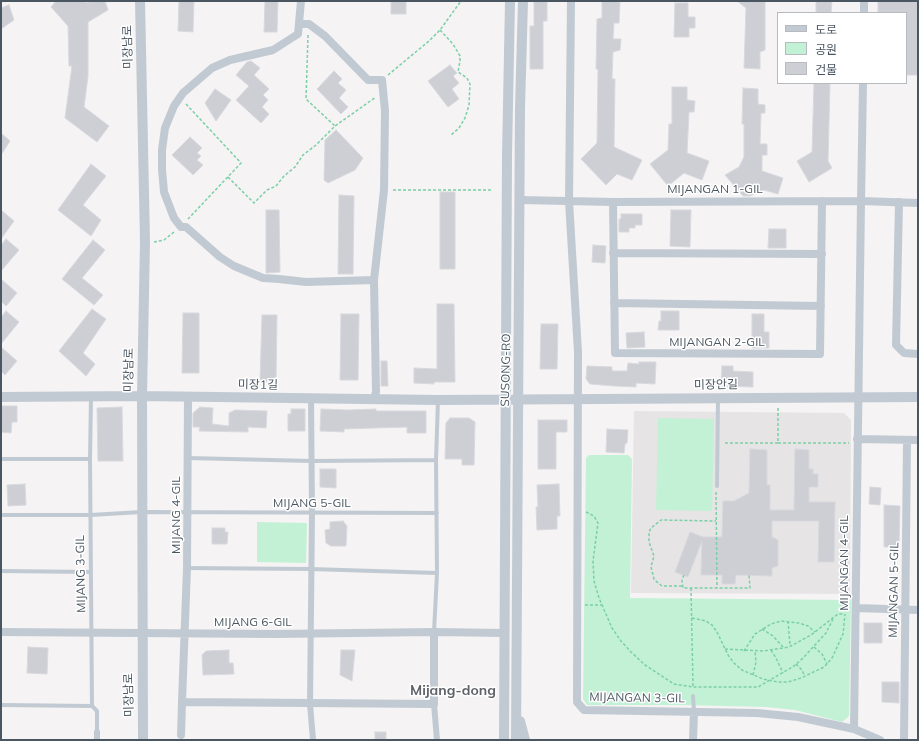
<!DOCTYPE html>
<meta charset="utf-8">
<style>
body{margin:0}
#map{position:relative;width:919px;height:741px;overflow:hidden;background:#f5f3f3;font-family:Mulish,"Noto Sans KR",sans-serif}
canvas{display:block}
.frame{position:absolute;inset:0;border:2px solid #4a5661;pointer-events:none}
.legend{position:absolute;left:777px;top:12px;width:130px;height:72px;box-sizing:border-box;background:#fff;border:1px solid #b7bbc0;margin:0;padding:5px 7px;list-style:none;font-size:12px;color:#4a5661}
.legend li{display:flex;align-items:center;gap:8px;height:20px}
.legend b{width:20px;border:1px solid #b7bbc0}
</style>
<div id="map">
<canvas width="919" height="741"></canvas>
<div class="frame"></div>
<ul class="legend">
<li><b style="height:5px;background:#c1cad2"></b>도로</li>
<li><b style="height:11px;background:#c3f1d5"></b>공원</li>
<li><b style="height:11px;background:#cdcfd5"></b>건물</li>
</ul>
</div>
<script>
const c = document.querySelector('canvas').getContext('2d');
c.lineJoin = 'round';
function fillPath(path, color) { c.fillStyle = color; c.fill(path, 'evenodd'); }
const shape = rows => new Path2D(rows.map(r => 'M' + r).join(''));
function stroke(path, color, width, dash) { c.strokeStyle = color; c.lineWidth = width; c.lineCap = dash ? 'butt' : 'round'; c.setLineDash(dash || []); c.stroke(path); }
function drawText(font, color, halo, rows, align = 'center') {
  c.font = font + ' Mulish,"Noto Sans KR",sans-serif'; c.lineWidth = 3; c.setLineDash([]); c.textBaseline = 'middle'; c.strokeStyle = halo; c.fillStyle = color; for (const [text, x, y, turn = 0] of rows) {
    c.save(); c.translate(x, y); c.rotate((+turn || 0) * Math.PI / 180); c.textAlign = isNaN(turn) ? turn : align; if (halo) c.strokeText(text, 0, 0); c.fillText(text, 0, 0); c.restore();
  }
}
fillPath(shape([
 [634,411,844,413,851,420,850,594,631,593]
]), '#e6e4e5');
fillPath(shape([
 [658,418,714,419,712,511,656,510],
 [589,455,628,455,632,459,630,598,851,600,849,716,842,722,795,710,766,707,683,705,587,705,583,699,586,458],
 [257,522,307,523,306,563,257,562]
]), '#c3f1d5');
const building = shape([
 [56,1,84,1,86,3,92,1,105,1,108,10,88,22,88,76,84,107,109,126,97,142,65,118,72,66,69,66,68,26,51,7,56,1],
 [179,1,194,1,193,32,178,31,179,1],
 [265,1,278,1,277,32,264,32,265,1],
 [391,1,406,1,406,14,391,14,391,1],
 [534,1,547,1,547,21,543,21,543,69,530,69,530,26,534,26,534,1],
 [602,1,620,2,619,23,614,23,613,39,621,39,620,50,613,52,612,79,615,79,614,147,642,160,632,180,617,174,606,185,581,159,597,143,598,69,596,69,597,19,602,18,602,1],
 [737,1,765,1,765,50,760,52,760,69,744,68,746,8,737,1],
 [816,1,832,1,831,13,816,13,816,1],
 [878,1,918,1,918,75,906,75,906,13,878,13,878,1],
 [675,3,688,3,688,17,695,17,695,28,689,28,689,37,674,37,675,3],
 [9,5,14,20,1,29,1,8,9,5],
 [251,61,260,68,254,75,269,89,263,95,268,100,262,107,269,114,261,123,236,100,249,86,236,75,247,62,251,61],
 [450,65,457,73,453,76,459,83,452,89,459,99,448,107,428,81,450,65],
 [334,71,342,79,338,83,346,90,339,98,348,107,341,114,317,89,334,71],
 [814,83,830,83,828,161,832,168,809,182,797,161,812,152,814,83],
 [672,87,687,87,687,100,695,101,694,112,689,112,687,153,709,161,702,180,684,173,668,186,650,164,668,150,669,124,672,124,672,87],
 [743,88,758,89,758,104,765,105,765,113,761,113,760,144,767,144,767,155,762,155,762,171,783,178,778,194,764,190,750,196,743,196,725,175,739,167,744,157,744,124,742,124,743,88],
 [215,89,231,100,216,121,205,103,215,89],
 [336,130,363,158,355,170,328,183,324,180,325,140,336,130],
 [1,133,10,141,1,155,1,133],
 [190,137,202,148,197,153,201,156,197,160,203,165,193,175,172,155,190,137],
 [91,164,106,176,83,205,101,220,91,236,58,210,91,164],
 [440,192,455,192,455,269,440,269,440,192],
 [339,195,354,196,353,274,338,274,339,195],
 [1,210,14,221,1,239,1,210],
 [266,210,279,210,280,272,266,273,266,210],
 [671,210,691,210,690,247,670,246,671,210],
 [621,214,642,214,642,225,635,225,635,228,629,228,629,232,619,232,619,219,621,219,621,214],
 [769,229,786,229,786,248,768,248,769,229],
 [6,239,19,250,1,271,1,245,6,239],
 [93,240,105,250,82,278,103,295,94,305,62,279,93,240],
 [593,245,606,246,605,263,592,262,593,245],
 [1,279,17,293,6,306,1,301,1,279],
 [437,304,454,304,455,382,434,382,434,384,414,383,414,368,437,369,437,304],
 [92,309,106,319,83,353,95,364,86,376,59,351,92,309],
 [6,311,19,322,1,344,1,317,6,311],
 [661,311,679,311,679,330,658,330,659,321,661,321,661,311],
 [183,313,199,313,199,373,182,373,183,313],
 [341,314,359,314,358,380,340,380,341,314],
 [752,314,764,314,764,332,769,332,769,348,752,348,752,314],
 [262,315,277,315,276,382,260,382,262,315],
 [541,324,558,324,557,369,540,369,541,324],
 [644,332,645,347,627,348,626,333,644,332],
 [1,347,17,361,5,375,1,371,1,347],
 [381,361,387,361,388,386,381,386,381,361],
 [639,362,656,362,655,384,636,383,636,387,614,386,590,384,586,379,587,366,612,367,612,371,627,371,628,363,639,364,639,362],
 [722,366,733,366,733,371,753,372,753,387,721,386,722,366],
 [1,406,17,406,17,422,12,422,11,433,1,432,1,406],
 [122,407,123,461,98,461,97,408,122,407],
 [200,407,213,408,212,424,229,426,229,413,235,410,267,411,266,428,248,427,248,432,199,431,200,427,193,427,193,413,200,407],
 [291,409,305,409,305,431,288,431,288,414,291,414,291,409],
 [321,409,348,410,376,409,376,411,426,411,426,433,407,433,407,427,344,429,344,432,320,431,321,409],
 [450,418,469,418,475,422,474,465,462,465,462,459,445,459,446,423,450,418],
 [538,420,567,420,567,432,556,432,556,469,538,469,538,420],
 [607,429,628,430,627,443,625,444,624,453,606,452,607,429],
 [750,449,767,450,767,485,770,485,770,510,794,510,795,449,809,450,809,469,813,469,813,474,818,474,818,487,809,487,809,502,835,502,834,562,818,562,819,521,772,521,772,537,778,540,778,566,772,568,772,576,736,575,735,584,722,584,722,575,701,575,702,541,688,577,675,572,690,532,703,537,722,537,723,501,734,501,749,493,750,449],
 [320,469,336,469,336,488,320,487,320,469],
 [25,484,26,505,8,506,7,485,25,484],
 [559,484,560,516,557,516,557,529,537,530,536,507,538,507,537,485,559,484],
 [870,487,881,488,880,505,869,504,870,487],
 [884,505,900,506,899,547,884,547,884,505],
 [343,521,347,526,346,546,331,546,326,543,325,530,330,529,330,522,343,521],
 [212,528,225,528,225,532,228,532,227,544,212,544,212,528],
 [864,623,882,623,882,643,864,643,864,623],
 [28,647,48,648,47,674,27,673,28,647],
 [229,650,229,663,233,663,234,674,203,675,202,655,206,651,229,650],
 [341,650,355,650,352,681,340,675,341,650],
 [882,682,899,682,899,703,882,702,882,682],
 [375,732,386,732,386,740,375,740,375,732]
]);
fillPath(building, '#cdcfd5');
stroke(building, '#d7d9de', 1);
stroke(shape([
 [440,30,453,44,460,56,460,61,458,72,467,78,470,84,469,105,465,118,459,128,450,136],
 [308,35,306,99,335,126],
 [388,75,429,41,440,30,461,1],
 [186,104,241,163,188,219],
 [228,177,254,203,267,190,276,186,284,176,295,167,303,155,316,145,335,126,376,97],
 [393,190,493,190],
 [154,242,164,240,174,232],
 [725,443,778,443,778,407],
 [778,443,849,443],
 [716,492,717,588],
 [586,512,594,516,598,523,593,561,594,581,599,598,612,628,621,641,631,652,645,665,674,684,693,687,758,687,794,666,803,658,826,633,833,619],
 [684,575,682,580,683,588,750,588,749,575],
 [682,586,662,586,658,583,654,579,651,567,654,556,649,542,649,532,651,528,661,520,716,521],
 [691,588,693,686],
 [585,605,602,605],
 [692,618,706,621,712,625,717,632,728,655,734,663,742,670,763,679,778,682,788,682,801,678,824,667,832,658,843,634,845,614],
 [788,621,790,645],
 [762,629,773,636,783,647],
 [814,647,822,654,827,664],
 [725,649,764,651,789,647,811,635,838,614,844,614],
 [771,650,776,658,783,673],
 [744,651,755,634,771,624,781,621,799,623,808,626,815,632],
 [796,664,802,670,805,677],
 [753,675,756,662,755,651]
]), '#7ad0a6', 1.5, [3, 2]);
stroke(shape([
 [91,397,90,459,92,706,97,711,97,732],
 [188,458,312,461,436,460],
 [1,459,90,459],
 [717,486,718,398],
 [1,515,90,515,142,512,437,513],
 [187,568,311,569,437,573],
 [1,571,91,572],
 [434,632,437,573,436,460,438,400],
 [693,696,694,712],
 [1,705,92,706]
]), '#c1cad2', 4);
stroke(shape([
 [311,398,312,513,310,704,313,740],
 [434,704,437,740],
 [97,740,97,732]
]), '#c1cad2', 6);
stroke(shape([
 [301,1,298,34,273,50,230,60,212,68,183,93,174,106,165,128,162,150,162,169,164,192,174,218,181,227,186,227,220,257,234,266,263,278,279,279,306,282,374,280,376,392,374,399],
 [571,1,569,201,578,352,577,702,584,710,757,713,798,717,854,729,880,740],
 [864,13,864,1],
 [299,24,309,24,325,36,368,80,382,80,385,111,384,190,374,280],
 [520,200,613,202,861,201,863,83],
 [613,202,615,353,820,354,822,201],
 [899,202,896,345,904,353,918,354],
 [613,253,822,254],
 [614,303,821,306],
 [188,396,187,568,182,702,434,704,434,632],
 [857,439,918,440],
 [856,608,918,610],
 [1,632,274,634,434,632,504,633],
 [854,729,861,201,918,203],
 [181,735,182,702],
 [693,740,694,712],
 [904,740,907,440]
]), '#c1cad2', 8);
stroke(shape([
 [140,1,145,242,142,396,143,740],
 [1,397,142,396,438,400,918,397],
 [520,721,525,740],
 [504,740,507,156,510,1],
 [516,740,520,108,523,1]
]), '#c1cad2', 10);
drawText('12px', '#4a5661', '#fff', [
 ["미장남로",128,47,-91],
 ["MIJANGAN 1-GIL",715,189],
 ["MIJANGAN 2-GIL",717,342],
 ["미장남로",129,370,-89],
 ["SUSONG-RO",506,370,-89],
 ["미장1길",258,385,1],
 ["미장안길",716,385,-1],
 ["MIJANG 5-GIL",312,503],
 ["MIJANG 4-GIL",176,515,-90],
 ["MIJANGAN 4-GIL",844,563,-90],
 ["MIJANG 3-GIL",81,574,-91],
 ["MIJANGAN 5-GIL",894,590,-89],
 ["MIJANG 6-GIL",253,622],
 ["미장남로",129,695,-91],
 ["MIJANGAN 3-GIL",637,698,1]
]);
drawText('bold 14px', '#5f6368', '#fff', [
 ["Mijang-dong",453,691]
]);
</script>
